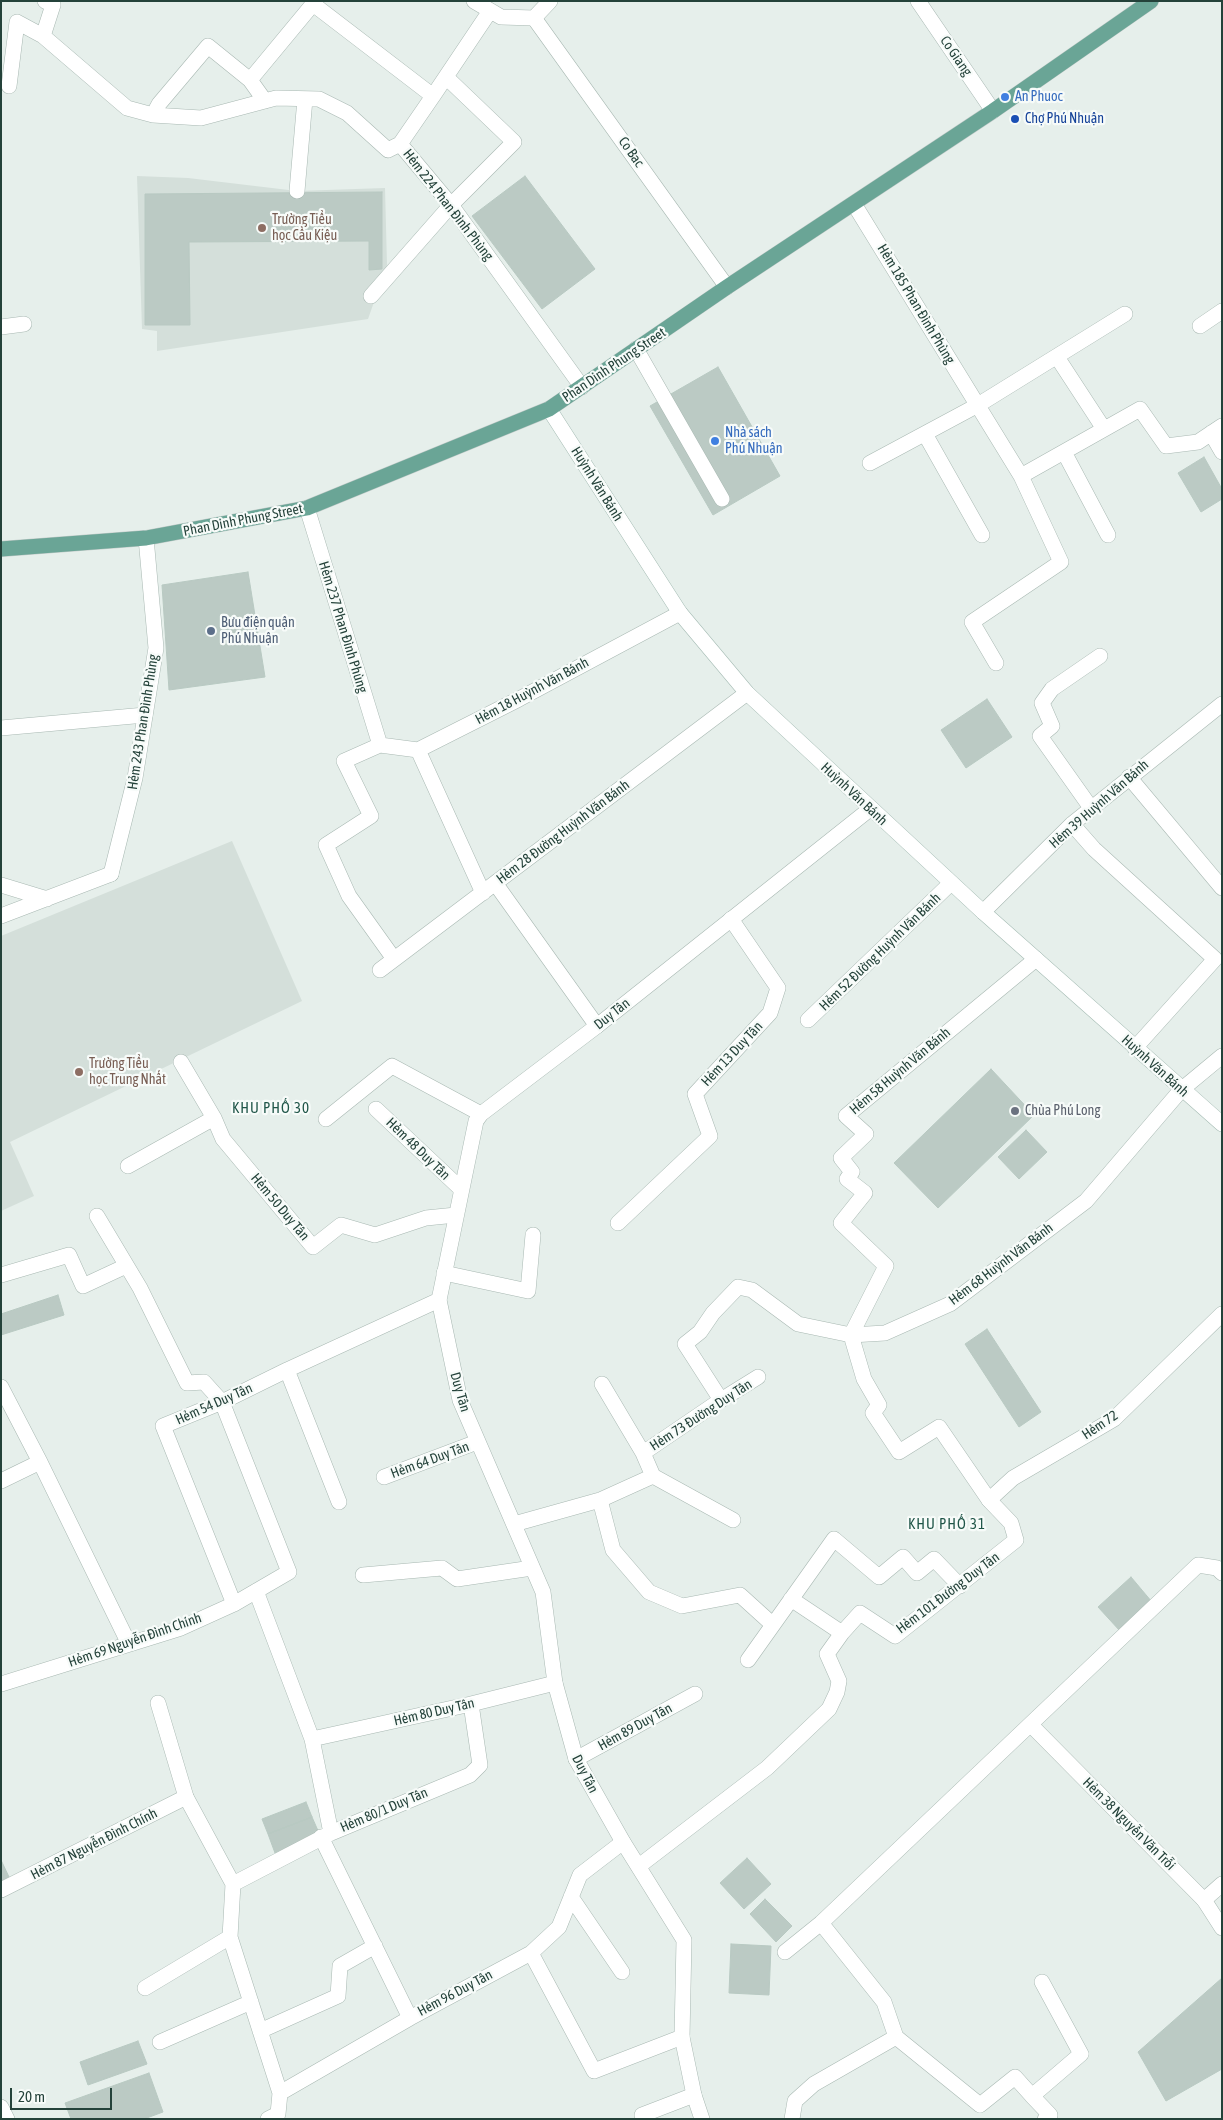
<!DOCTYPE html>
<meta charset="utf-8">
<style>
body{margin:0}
#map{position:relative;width:1223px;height:2120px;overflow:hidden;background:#e6efeb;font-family:"Asap Condensed",sans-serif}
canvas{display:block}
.frame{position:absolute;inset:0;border:2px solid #24423a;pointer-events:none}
.scale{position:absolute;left:10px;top:2088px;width:102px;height:22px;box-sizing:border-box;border:2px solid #24423a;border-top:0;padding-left:6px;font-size:15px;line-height:18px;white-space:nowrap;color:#24423a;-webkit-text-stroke:4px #f7fbf9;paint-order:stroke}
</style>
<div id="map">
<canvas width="1223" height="2120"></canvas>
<div class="frame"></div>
<div class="scale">20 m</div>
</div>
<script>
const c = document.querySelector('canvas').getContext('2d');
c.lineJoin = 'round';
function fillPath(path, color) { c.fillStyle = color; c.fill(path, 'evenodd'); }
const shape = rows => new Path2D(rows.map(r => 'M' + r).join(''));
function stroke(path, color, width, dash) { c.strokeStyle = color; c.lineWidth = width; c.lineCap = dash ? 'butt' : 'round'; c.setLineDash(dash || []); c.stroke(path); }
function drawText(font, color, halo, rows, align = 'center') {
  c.font = font + ' "Asap Condensed",sans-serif'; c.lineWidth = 4.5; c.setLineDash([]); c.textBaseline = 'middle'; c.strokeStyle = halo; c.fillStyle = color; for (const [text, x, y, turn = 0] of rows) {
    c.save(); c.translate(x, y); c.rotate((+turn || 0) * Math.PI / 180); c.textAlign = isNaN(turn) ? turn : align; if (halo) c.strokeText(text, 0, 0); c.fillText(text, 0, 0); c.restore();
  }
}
fillPath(shape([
 [137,176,188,178,297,191,385,188,387,265,368,319,157,351,157,331,142,329],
 [232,841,302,1001,10,1142,34,1196,1,1211,1,936]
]), '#d4dfda');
const building = shape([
 [525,176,595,269,542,309,472,216,525,176],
 [382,192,382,269,369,270,369,241,189,242,190,325,145,325,145,194,382,192],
 [718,367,780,476,713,515,650,406,718,367],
 [1204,457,1222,489,1222,499,1201,512,1178,473,1204,457],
 [248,572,265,677,169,690,162,585,248,572],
 [987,699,1012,737,966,768,941,730,987,699],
 [991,1069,1034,1115,938,1208,894,1163,991,1069],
 [1026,1130,1047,1152,1019,1179,998,1157,1026,1130],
 [58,1295,64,1315,1,1335,1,1314,58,1295],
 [987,1329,1041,1412,1019,1427,965,1344,987,1329],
 [1131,1577,1152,1602,1120,1631,1098,1607,1131,1577],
 [306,1802,312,1817,268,1834,262,1819,306,1802],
 [312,1817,319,1833,275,1853,268,1834,312,1817],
 [747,1858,771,1884,744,1909,720,1883,747,1858],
 [1,1860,9,1877,1,1881,1,1860],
 [765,1899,792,1926,776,1942,750,1914,765,1899],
 [731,1944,771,1946,769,1995,729,1993,731,1944],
 [1222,1978,1222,2069,1166,2101,1138,2052,1222,1978],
 [138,2041,147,2064,88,2085,80,2062,138,2041],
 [149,2073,163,2112,144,2119,71,2119,65,2103,149,2073]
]);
fillPath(building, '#bbcac4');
stroke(building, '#b8c9c2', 1);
const lane = shape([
 [45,1,53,5,43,36,127,108,153,115,201,118,276,98,319,99,347,113,388,150,400,144,451,205,582,387],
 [474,1,501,17,534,18,550,1],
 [250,80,313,4,433,96,490,11],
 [9,86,17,22,43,36],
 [153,115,159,104,208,46,250,80,265,101],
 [400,144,433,96],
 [297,191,305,99],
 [854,204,1021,476,1061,562,972,622,996,663],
 [371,296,451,205,514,142,446,77],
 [1200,326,1222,311],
 [1,327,24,324],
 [636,349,722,499],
 [1057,357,1104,429],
 [1211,433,1222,452],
 [925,434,982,535],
 [1064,452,1108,535],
 [870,463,978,405,1125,314],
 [1021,476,1140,409,1166,446,1198,442,1222,426],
 [307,508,380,745],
 [1,728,145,715],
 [418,750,483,893],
 [1129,777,1222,888],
 [1091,808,1040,736,1052,726,1042,703,1052,689,1100,656],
 [1072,824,1094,849,1215,959,1135,1048],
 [495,883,597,1026],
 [1,885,47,899],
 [983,912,1072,824,1222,704],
 [1,916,111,874],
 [394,959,349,896,326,845,371,816,344,761,380,745,418,750,519,699,680,613],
 [380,970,747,693],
 [808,1020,951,883],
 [181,1062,214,1118,223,1139,313,1247,341,1225,375,1235,426,1218,456,1215],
 [376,1109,461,1189],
 [326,1119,392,1066,481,1114],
 [128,1166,214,1118],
 [618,1223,710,1136,695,1094,770,1013,778,988,731,919],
 [444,1273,528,1291,533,1235],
 [1,1275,69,1255,83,1286,126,1266],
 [287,1370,339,1502],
 [602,1384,643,1453,653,1476],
 [1,1387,40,1462,129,1644],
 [721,1400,685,1344,700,1332,713,1313,738,1287,752,1290,798,1324,851,1335,885,1333,950,1304,1086,1201,1181,1090,1222,1056],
 [643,1453,721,1400,758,1377],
 [384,1477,477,1442],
 [1,1481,40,1462],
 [600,1500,613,1550,649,1592,682,1606,740,1595,772,1624],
 [514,1524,600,1500,653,1476,733,1520],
 [363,1575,442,1568,457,1579,532,1568],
 [256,1591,312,1739,331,1833],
 [791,1599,842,1633],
 [234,1604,163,1426,222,1402,287,1370,439,1300],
 [748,1660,834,1539,879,1577,903,1557,917,1573,934,1559,960,1586],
 [1,1684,181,1628,234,1604,289,1572,222,1402,204,1382,187,1383,140,1288,97,1216],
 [158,1703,186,1797,233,1884,230,1937,280,2093],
 [312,1739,471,1704,555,1683],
 [576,1759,695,1694],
 [321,1837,410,2018],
 [639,1866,767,1768,829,1709,837,1692,839,1681,827,1654,842,1633,860,1613,895,1636,1016,1540,1011,1523,989,1500,939,1427,899,1452,873,1413,879,1405,864,1379,851,1335,886,1266,841,1223,865,1193,847,1179,852,1172,841,1158,866,1134,846,1116,1036,959],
 [233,1884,331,1833,470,1775,480,1765,471,1704],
 [571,1897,622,1972],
 [1204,1900,1222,1884],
 [821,1923,884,2002,896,2037,980,2105,1015,2077,1032,2096],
 [785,1952,821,1923,1198,1565,1217,1568,1222,1573],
 [531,1953,594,2071,682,2037],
 [1042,1982,1081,2054,1032,2096,1050,2115,1045,2119],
 [145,1988,230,1937],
 [260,2031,338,1996,340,1966,375,1946],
 [160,2042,251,2002],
 [268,2119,278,2114,280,2093,410,2018,531,1953,559,1927,580,1875,623,1842],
 [644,2119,642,2115,694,2095],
 [792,2119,795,2101,814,2084,896,2037]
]);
const street = shape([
 [918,1,993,111],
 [534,18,727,287],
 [111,874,135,778,156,648,146,538],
 [989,1500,1013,1478,1114,1419,1222,1314],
 [1031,1725,1204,1900,1222,1928],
 [1,1890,186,1797],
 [1,2107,7,2119],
 [702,2119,694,2095,682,2037,684,1940,623,1842,576,1759,555,1683,543,1592,460,1400,439,1300,476,1121,481,1114,597,1026,870,809]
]);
const secondary = shape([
 [549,409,680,613,747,693,983,912,1222,1124]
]);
const primary = shape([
 [1,549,146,538,307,508,549,409,727,287,993,111,1151,1]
]);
stroke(lane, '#a8b8b2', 16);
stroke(street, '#a8b8b2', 16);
stroke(secondary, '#a4bbb3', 16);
stroke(primary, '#c2cac8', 16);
stroke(lane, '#fff', 15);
stroke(street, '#fff', 15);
stroke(secondary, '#fff', 15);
stroke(primary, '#6aa596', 15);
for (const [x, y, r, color] of [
 [1005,97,5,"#3f7fe0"],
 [1015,119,5,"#1a4fb4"],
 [262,228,5,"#8d6e63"],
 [715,441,5,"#3f7fe0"],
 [211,631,5,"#5c6f8a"],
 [79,1072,5,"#8d6e63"],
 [1015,1111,5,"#6b7280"]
]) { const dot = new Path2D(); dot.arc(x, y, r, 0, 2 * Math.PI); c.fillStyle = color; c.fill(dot); stroke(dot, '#f7fbf9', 2); }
drawText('14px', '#24423a', '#f7fbf9', [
 ["Co Giang",956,56,56],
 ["Co Bac",631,152,55],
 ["Hẻm 224 Phan Đình Phùng",448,205,52],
 ["Hẻm 185 Phan Đình Phùng",916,304,59],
 ["Phan Dinh Phung Street",614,365,-34],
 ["Huỳnh Văn Bánh",597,484,58],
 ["Phan Dinh Phung Street",243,520,-11],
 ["Hẻm 237 Phan Đình Phùng",343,627,73],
 ["Hẻm 18 Huỳnh Văn Bánh",532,691,-28],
 ["Hẻm 243 Phan Đình Phùng",143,722,-81],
 ["Huỳnh Văn Bánh",854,794,43],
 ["Hẻm 39 Huỳnh Văn Bánh",1099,804,-41],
 ["Hẻm 28 Đường Huỳnh Văn Bánh",563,832,-37],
 ["Hẻm 52 Đường Huỳnh Văn Bánh",880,952,-44],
 ["Duy Tân",612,1014,-38],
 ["Hẻm 13 Duy Tân",732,1054,-47],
 ["Huỳnh Văn Bánh",1155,1066,42],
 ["Hẻm 58 Huỳnh Văn Bánh",900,1071,-40],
 ["Hẻm 48 Duy Tân",418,1149,44],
 ["Hẻm 50 Duy Tân",280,1207,50],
 ["Hẻm 68 Huỳnh Văn Bánh",1001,1264,-37],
 ["Duy Tân",460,1392,74],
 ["Hẻm 54 Duy Tân",214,1404,-24],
 ["Hẻm 73 Đường Duy Tân",701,1415,-33],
 ["Hẻm 72",1100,1425,-34],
 ["Hẻm 64 Duy Tân",430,1460,-20],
 ["Hẻm 101 Đường Duy Tân",948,1593,-37],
 ["Hẻm 69 Nguyễn Đình Chính",135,1640,-19],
 ["Hẻm 80 Duy Tân",434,1712,-13],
 ["Hẻm 89 Duy Tân",635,1727,-29],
 ["Duy Tân",585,1774,63],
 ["Hẻm 80/1 Duy Tân",384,1810,-23],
 ["Hẻm 38 Nguyễn Văn Trỗi",1129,1824,45],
 ["Hẻm 87 Nguyễn Đình Chính",94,1844,-27],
 ["Hẻm 96 Duy Tân",455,1993,-28]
]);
drawText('14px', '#366cbe', '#f7fbf9', [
 ["An Phuoc",1015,97],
 ["Nhà sách",725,433],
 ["Phú Nhuận",725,449]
], 'left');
drawText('14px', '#164399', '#f7fbf9', [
 ["Chợ Phú Nhuận",1025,119]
], 'left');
drawText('14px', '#785e54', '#f7fbf9', [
 ["Trường Tiểu",272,220],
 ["học Cầu Kiệu",272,236],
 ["Trường Tiểu",89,1064],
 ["học Trung Nhất",89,1080]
], 'left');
drawText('14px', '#4e5e75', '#f7fbf9', [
 ["Bưu điện quận",221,623],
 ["Phú Nhuận",221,639]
], 'left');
drawText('14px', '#5b616d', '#f7fbf9', [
 ["Chùa Phú Long",1025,1111]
], 'left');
c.letterSpacing = '1px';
drawText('15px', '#1f5548', '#f7fbf9', [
 ["KHU PHỐ 30",271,1108],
 ["KHU PHỐ 31",947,1524]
]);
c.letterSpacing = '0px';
</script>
